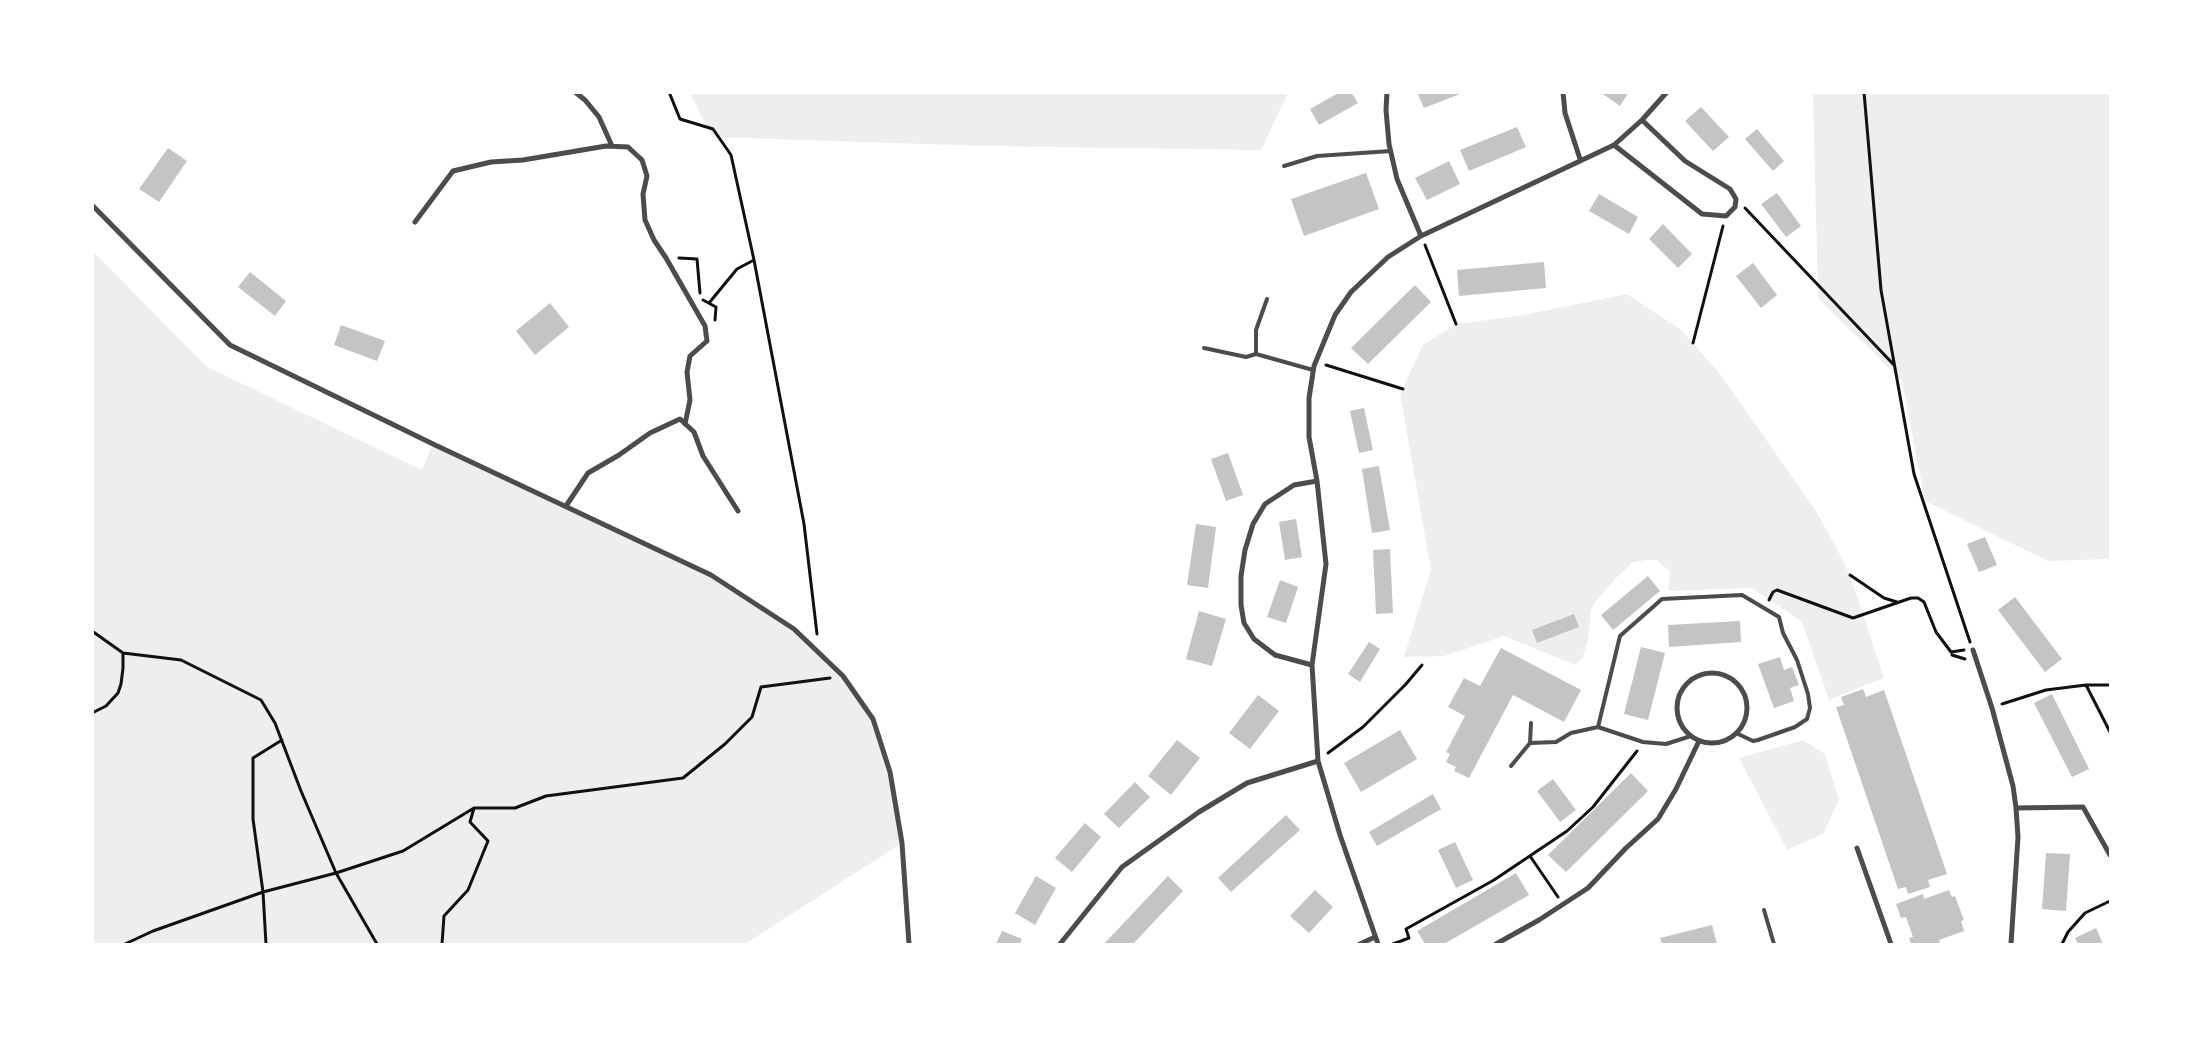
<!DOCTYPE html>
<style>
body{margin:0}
#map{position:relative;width:2203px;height:1037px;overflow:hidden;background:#fff;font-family:Commissioner,sans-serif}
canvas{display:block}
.frame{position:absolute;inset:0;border:94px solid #fff;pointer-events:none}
</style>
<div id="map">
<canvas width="2203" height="1037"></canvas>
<div class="frame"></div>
</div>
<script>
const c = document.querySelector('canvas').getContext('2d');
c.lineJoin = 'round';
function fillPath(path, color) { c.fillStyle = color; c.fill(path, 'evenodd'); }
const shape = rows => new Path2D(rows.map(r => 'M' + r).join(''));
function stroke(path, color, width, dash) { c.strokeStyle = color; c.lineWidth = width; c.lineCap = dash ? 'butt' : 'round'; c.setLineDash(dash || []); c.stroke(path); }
fillPath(shape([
 [690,93,1288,93,1261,150,984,146,712,137],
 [1813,93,2110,93,2110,559,2048,561,1925,501,1902,381,1818,298],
 [92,251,207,367,422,470,433,444,711,575,794,629,843,676,873,719,890,772,902,843,745,944,93,944],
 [1627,294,1680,329,1720,374,1814,508,1834,543,1850,575,1884,678,1829,700,1802,622,1752,588,1668,591,1670,572,1657,560,1646,560,1633,562,1615,579,1596,601,1591,610,1588,639,1583,657,1575,665,1504,636,1444,656,1404,657,1431,570,1400,394,1423,345,1456,324,1518,316],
 [1803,740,1825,754,1839,800,1823,834,1787,850,1739,758]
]), '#eee');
fillPath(shape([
 [1340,92,1351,92,1358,103,1319,125,1310,109],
 [1417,92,1459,92,1460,94,1424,108],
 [1600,92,1629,92,1620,106],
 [1701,107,1729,137,1713,151,1685,121],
 [1517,127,1526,147,1469,171,1460,150],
 [1757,129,1784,161,1773,171,1745,139],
 [168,148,187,161,159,202,139,189],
 [1449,161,1460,184,1427,200,1415,178],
 [1366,173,1379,209,1304,236,1291,199],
 [1777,193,1801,226,1786,237,1761,204],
 [1599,194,1638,217,1629,234,1589,211],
 [1663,224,1692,254,1678,268,1649,239],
 [1544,262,1546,288,1459,296,1457,270],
 [1753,263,1777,295,1761,308,1736,276],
 [250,272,286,301,275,316,238,287],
 [1415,285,1431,302,1368,364,1351,348],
 [550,303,569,327,535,355,516,331],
 [341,325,385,341,377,361,334,345],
 [1364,408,1373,450,1359,453,1350,411],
 [1228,453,1243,495,1226,501,1211,459],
 [1379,466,1390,530,1372,533,1362,469],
 [1296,519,1302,557,1285,560,1279,522],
 [1196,524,1216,527,1208,588,1187,585],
 [1985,537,1997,565,1979,572,1967,544],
 [1390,549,1393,613,1376,614,1373,550],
 [1648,576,1660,591,1613,630,1601,615],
 [1280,580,1298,587,1286,623,1267,617],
 [2015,597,2062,659,2045,672,1998,610],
 [1199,611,1226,619,1212,666,1186,659],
 [1574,614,1579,627,1537,643,1532,630],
 [1740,621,1741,642,1669,647,1668,625],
 [1369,642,1380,649,1360,682,1348,674],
 [1641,647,1665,653,1648,720,1624,714],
 [1501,648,1581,690,1564,722,1513,695,1469,778,1454,771,1456,767,1446,762,1450,754,1446,752,1465,716,1448,707,1464,678,1480,686],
 [1780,657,1784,670,1792,667,1799,685,1790,688,1794,701,1774,708,1758,664],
 [1863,689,1866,697,1884,690,1947,874,1928,880,1930,887,1908,894,1906,887,1898,889,1836,707,1844,705,1841,697],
 [2052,694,2089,769,2072,777,2034,703],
 [1258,695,1279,711,1250,749,1229,733],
 [1400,730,1417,759,1361,792,1344,763],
 [1177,740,1200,758,1171,795,1148,776],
 [1631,773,1648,791,1566,872,1548,855],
 [1553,779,1576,810,1560,822,1537,791],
 [1135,782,1150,797,1119,828,1104,814],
 [1433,794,1441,809,1377,846,1369,832],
 [1286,815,1300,830,1231,892,1218,878],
 [1085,823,1101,837,1072,872,1055,858],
 [1455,842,1473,880,1456,888,1438,850],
 [2046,853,2070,854,2066,911,2042,909],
 [1516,873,1529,895,1444,944,1425,944,1417,931],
 [1036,876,1056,888,1035,925,1015,913],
 [1168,876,1183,891,1133,944,1104,944],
 [1315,890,1333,907,1309,933,1290,916],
 [1949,890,1952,897,1955,896,1964,920,1961,921,1964,931,1939,940,1940,943,1936,944,1911,944,1909,938,1913,937,1906,917,1901,918,1896,904,1923,894,1924,899],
 [1712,925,1717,944,1662,944,1660,938],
 [2096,928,2103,944,2078,944,2075,938],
 [1002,931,1022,939,1020,944,996,944]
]), '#c4c4c4');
stroke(shape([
 [669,92,680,119,713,129,731,155,754,260,804,524,817,634],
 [1864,92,1881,290,1914,474,1970,642],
 [1745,208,1894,365],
 [1425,245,1456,324],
 [679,258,697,259,700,293],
 [703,300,716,307,715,320],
 [709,303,737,269,754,260],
 [1693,343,1723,226],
 [1326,365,1403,389],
 [1850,575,1884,598,1897,602],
 [1769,600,1773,592,1777,590,1853,618,1911,598,1918,598,1924,602,1936,632,1951,652,1964,650],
 [92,631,123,653,123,668,121,684,118,693,106,706,92,713],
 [123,653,181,660,261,700,275,723,301,791,336,873,403,851,474,808,515,808,546,796,683,778,725,744,752,717,761,687,830,678],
 [1952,655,1965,659],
 [2086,685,2110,732],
 [2002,704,2046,690,2086,685,2110,685],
 [1328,753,1363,727,1406,684,1422,665],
 [1530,856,1558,897],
 [125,944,153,931,263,892,336,873,377,944],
 [266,944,263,892,253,819,253,758,282,740],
 [442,944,444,916,468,890,488,841,470,822,474,808],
 [1393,944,1409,938,1406,929,1494,880,1567,831,1593,807,1637,751],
 [2062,944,2068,932,2085,913,2110,901]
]), '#111', 3);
stroke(shape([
 [1284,166,1317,156,1391,151],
 [1204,348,1246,357,1256,354,1313,370],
 [1256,354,1256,330,1267,299],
 [1691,736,1666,744,1643,742,1598,727,1620,636,1662,599,1742,595,1779,617,1783,633,1797,660,1808,694,1810,708,1807,719,1795,727,1758,740,1753,741,1736,733],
 [1530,743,1531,723],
 [1511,766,1530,743,1556,742,1571,733,1598,727],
 [1764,910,1774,944]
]), '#4c4c4c', 4);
stroke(shape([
 [575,92,585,100,599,117,612,146],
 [1387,92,1386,110,1389,144,1397,179,1421,236],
 [1563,92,1565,113,1580,159],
 [1614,145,1702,214,1726,216,1735,207,1736,199,1730,189,1685,161,1642,120],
 [92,205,230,345,433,444,711,575,794,629,843,676,873,719,890,772,902,843,909,944],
 [415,222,453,171,491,162,523,160,606,146,628,147,642,160,647,176,643,194,645,220,654,240,666,258,705,326,707,341,690,356,687,372,690,400,685,424],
 [566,506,588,473,619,455,650,433,680,419,694,432,703,456,738,511],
 [1973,650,1992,708,2013,786,2016,808,2018,837,2011,944],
 [1312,665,1275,655,1254,639,1244,623,1241,605,1241,576,1245,550,1253,524,1265,504,1294,485,1317,481],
 '1677 708a35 35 0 1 1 70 0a35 35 0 1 1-70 0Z',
 [2016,808,2083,807,2110,855],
 [1857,848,1891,944],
 [1060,944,1122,867,1199,812,1247,783,1318,761],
 [1360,944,1375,937],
 [1378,944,1340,835,1318,761,1312,665,1326,564,1317,481,1309,437,1309,398,1314,366,1335,315,1351,292,1388,257,1421,236,1614,145,1642,120,1667,92],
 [1496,944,1539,920,1588,888,1626,848,1658,819,1676,789,1699,741]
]), '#4c4c4c', 5);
</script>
